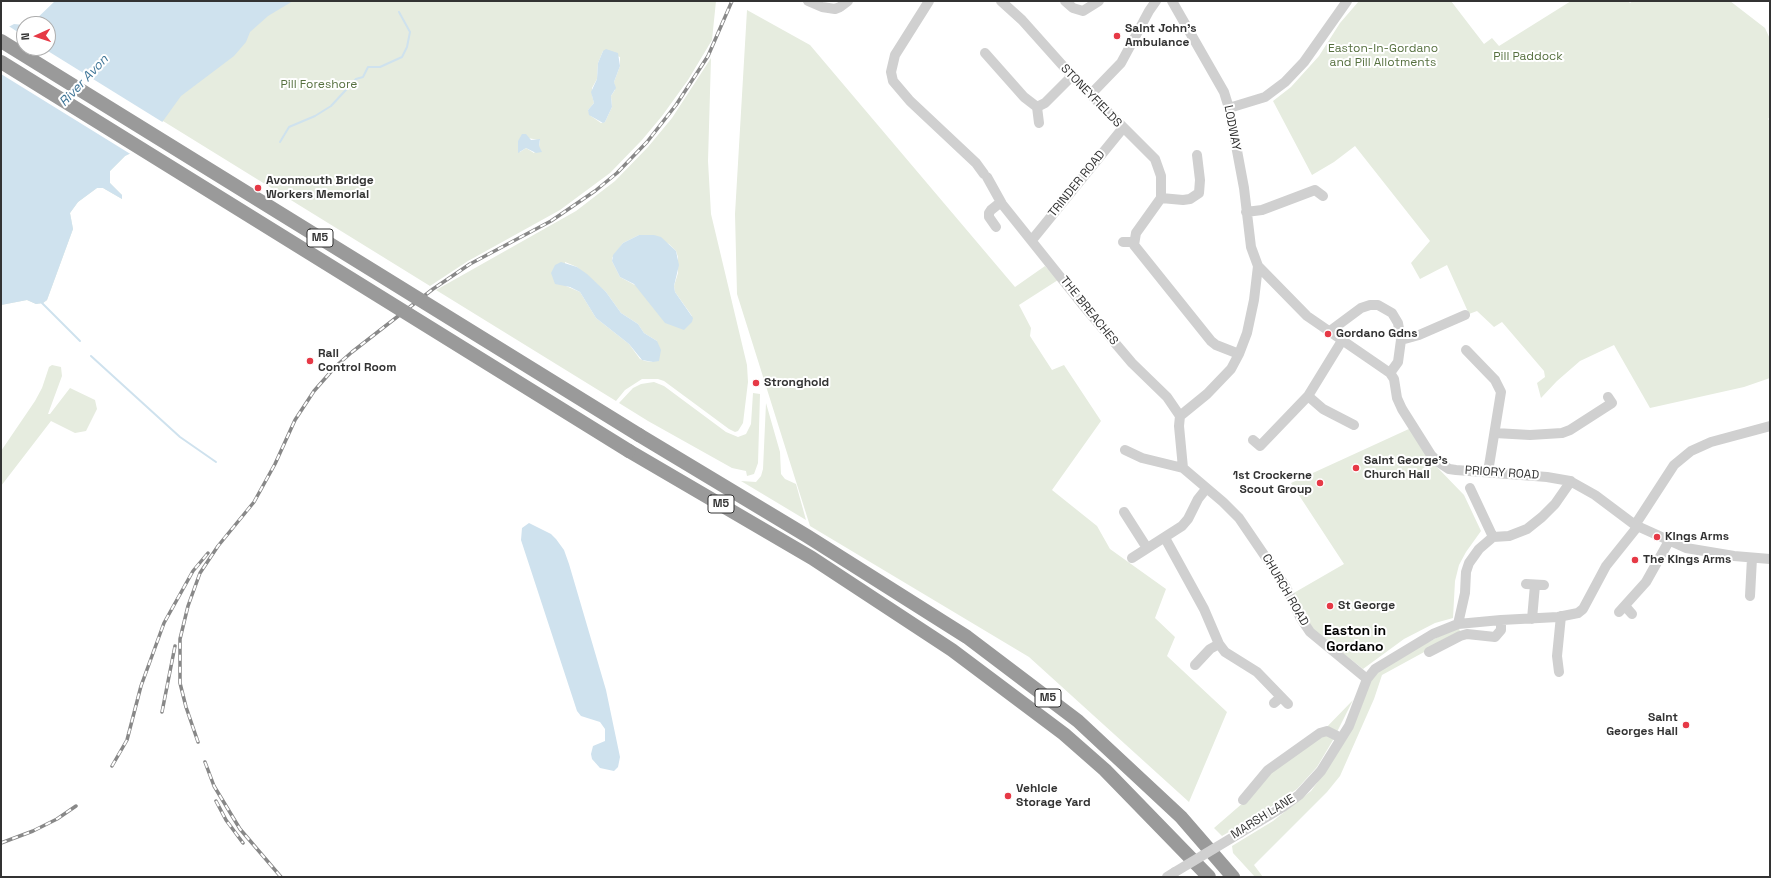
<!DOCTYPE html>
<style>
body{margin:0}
#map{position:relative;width:1771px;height:878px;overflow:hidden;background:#fff;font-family:"Space Grotesk",sans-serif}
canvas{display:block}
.frame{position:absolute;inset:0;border:2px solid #333;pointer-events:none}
.north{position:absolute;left:16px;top:16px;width:40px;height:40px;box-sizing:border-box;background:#fff;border:1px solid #adadad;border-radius:50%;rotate:267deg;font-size:11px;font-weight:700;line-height:16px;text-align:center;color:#333}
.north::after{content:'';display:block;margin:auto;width:14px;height:18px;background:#e63946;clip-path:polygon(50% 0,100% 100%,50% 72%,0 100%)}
</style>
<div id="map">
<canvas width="1771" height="878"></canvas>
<div class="frame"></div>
<div class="north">N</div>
</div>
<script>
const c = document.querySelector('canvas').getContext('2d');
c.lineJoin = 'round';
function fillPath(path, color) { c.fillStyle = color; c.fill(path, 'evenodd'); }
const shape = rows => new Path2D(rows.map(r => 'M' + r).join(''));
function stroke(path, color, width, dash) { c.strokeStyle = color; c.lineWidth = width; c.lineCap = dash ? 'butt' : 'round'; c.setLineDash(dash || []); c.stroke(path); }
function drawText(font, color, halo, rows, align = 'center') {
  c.font = font + ' "Space Grotesk",sans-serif'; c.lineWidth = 4; c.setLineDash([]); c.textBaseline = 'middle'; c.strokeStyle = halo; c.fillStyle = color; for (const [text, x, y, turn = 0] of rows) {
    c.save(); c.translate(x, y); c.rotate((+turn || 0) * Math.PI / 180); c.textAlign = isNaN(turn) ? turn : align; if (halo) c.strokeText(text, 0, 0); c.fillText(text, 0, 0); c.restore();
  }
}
fillPath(shape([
 [223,1,716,1,712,40,688,80,662,116,642,140,610,173,560,210,468,261,430,286,163,121,131,153,125,156,110,171,110,183,122,195,122,199,103,188,97,188,78,202,70,213,73,229,47,300,43,303,36,304,27,300,1,305],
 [603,51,620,57,620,66,614,82,615,90,611,96,612,107,605,122,601,123,591,116,588,110,594,103,592,95,592,88,597,79,598,63],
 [527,138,540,140,539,146,534,153,526,148,520,152,518,152,518,141],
 [1359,1,1451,1,1484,44,1492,38,1499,46,1571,1,1628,1,1630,3,1633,1,1730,1,1765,28,1770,39,1770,117,1768,119,1770,121,1770,378,1744,387,1650,408,1614,345,1580,361,1557,381,1541,398,1537,383,1545,377,1544,371,1502,322,1494,327,1477,311,1469,314,1447,265,1420,279,1411,263,1430,241,1355,146,1334,162,1312,175,1273,101,1291,87,1319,56,1340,23],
 [747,10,810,45,1015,287,1045,266,1058,280,1019,305,1031,328,1030,336,1052,370,1064,365,1101,421,1052,490,1097,526,1110,549,1166,589,1155,618,1175,637,1167,656,1227,712,1189,802,1029,657,810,526,737,294,735,214],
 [711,58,708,161,711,214,747,365,748,382,743,423,738,431,735,432,729,429,664,381,658,379,642,379,625,390,616,401,436,290,576,211,615,181,648,147,672,118],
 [639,235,647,235,669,244,676,251,678,257,678,273,674,286,675,292,692,316,620,277,612,261,612,258,623,243],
 [565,262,577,267,606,292,621,313,638,324,644,333,657,341,653,362,645,361,640,359,629,344,596,318,580,292,566,286],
 [52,365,61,367,62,376,48,414,50,414,70,388,95,400,97,409,86,431,75,433,51,421,1,486,1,451,35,401,42,388,49,367],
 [654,382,664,386,726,432,738,437,746,434,751,424,753,393,760,394,758,463,754,474,747,476,746,471,732,468,648,421,619,403,633,388,641,384],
 [766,403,780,452,781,474,785,479,796,484,806,520,741,481,756,482,761,476,763,469],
 [1411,428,1435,465,1464,495,1481,531,1466,552,1459,565,1455,581,1453,618,1435,623,1404,639,1363,669,1310,627,1292,594,1344,564,1291,483],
 [1457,627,1460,630,1459,633,1382,675,1374,699,1340,776,1327,792,1254,865,1263,877,1255,877,1233,853,1232,846,1273,821,1311,791,1325,772,1373,677,1387,664],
 [1353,700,1333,740,1317,767,1297,789,1260,814,1222,836,1214,828,1244,802,1269,771,1320,734]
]), '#e6ecdf');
fillPath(shape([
 [55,1,293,1,268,16,250,32,246,42,234,56,181,96,163,121,131,153,125,156,110,171,110,183,122,195,122,199,103,188,97,188,78,202,70,213,73,229,47,300,43,303,36,304,27,300,1,305,1,31,14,24,24,25,24,48,48,48,48,24,31,24],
 [606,49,618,53,620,66,614,82,616,88,611,96,612,107,605,122,603,123,589,115,588,110,594,103,591,92,597,79,598,63,603,51],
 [522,134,526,134,531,140,540,139,539,146,542,152,536,153,526,148,518,153,518,141],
 [639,235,654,235,661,237,676,251,679,265,674,286,675,292,693,318,692,322,684,330,665,323,634,284,620,277,612,261,613,255,623,243],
 [561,262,577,267,587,274,606,292,621,313,638,324,644,333,657,341,661,350,659,361,653,362,642,360,629,344,596,318,580,292,570,287,555,284,551,273,555,265],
 [529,523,551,534,556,539,564,550,569,564,606,690,620,757,618,767,614,771,600,768,592,759,591,754,593,746,605,741,605,729,600,722,581,716,577,711,521,540,522,528]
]), '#cfe2ee');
fillPath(shape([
 [7,25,24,36,24,48,43,48,164,123,132,155,1,74,1,29]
]), '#fff');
stroke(shape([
 [280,142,289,127,315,116,331,106,356,79,363,77,368,67,380,67,402,57,407,47,410,32,399,12],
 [40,301,80,341],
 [91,356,180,437,216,462]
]), '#cfe2ee', 2);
stroke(shape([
 [808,1,822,7,835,9,840,7,848,1],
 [929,1,895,55,891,72,893,81,910,101,976,163,984,174],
 [1001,1,1022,20,1072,76,1155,159,1161,176,1161,198,1136,233,1134,245,1211,341,1216,345,1239,354],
 [1065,1,1073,8,1083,11,1099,1],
 [1172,1,1224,92,1229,108,1244,188,1251,247,1258,266,1307,316,1390,373,1394,379,1397,398,1402,409,1431,455,1437,461,1449,469,1456,470,1547,477,1570,481,1595,495,1635,525,1686,548,1734,556,1770,559],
 [985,53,1024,97,1037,107,1045,103,1072,76],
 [1091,94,1121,63,1149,11,1156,1],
 [1037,107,1039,123],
 [1229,108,1265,97,1285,82,1304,62,1347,1],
 [987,177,1002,204,1082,304,1132,363,1167,397,1180,416],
 [1161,198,1183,200,1190,199,1199,193,1200,180,1197,155],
 [1246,212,1262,210,1315,190,1323,196],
 [996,227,989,217,989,213,991,210,1001,202],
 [1032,240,1123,128],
 [1123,242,1134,242],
 [1330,331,1361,308,1370,305,1378,305,1392,313,1398,323,1401,340,1398,362,1390,373],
 [1401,340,1419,335,1465,315],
 [1466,350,1495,380,1501,392,1488,472],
 [1308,396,1323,409,1354,425],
 [1180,416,1179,426,1183,468,1223,502,1239,518,1286,587,1300,617,1310,632,1367,679],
 [1180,416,1207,394,1231,369,1239,354,1247,333,1254,300,1258,266],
 [1495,433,1530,435,1562,433,1570,430,1612,403,1608,397],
 [1253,440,1260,446,1308,396,1343,339],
 [1125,450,1142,458,1183,468],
 [1470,488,1493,537],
 [1124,512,1147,548],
 [1635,525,1674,465,1691,451,1711,442,1770,426],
 [1165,538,1204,609,1219,644,1225,652,1257,672,1288,704],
 [1132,558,1182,526,1188,519,1198,499,1206,489],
 [1526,584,1544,585],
 [1750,596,1752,558],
 [1625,606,1632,614],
 [1619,612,1646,582,1669,541],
 [1532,619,1535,585],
 [1458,624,1465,593,1466,572,1469,563,1479,549,1493,537,1509,536,1527,529,1542,517,1555,504,1571,481],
 [1429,652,1460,636,1467,634,1495,637,1501,630,1501,620],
 [1195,665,1210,649,1219,644],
 [1559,672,1557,656,1561,616],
 [1274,703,1281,697],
 [1243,800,1268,770,1320,733,1327,731,1341,738],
 [1240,833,1283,807,1299,795,1321,771,1349,726,1367,679,1375,669,1433,634,1458,624,1501,620,1558,617,1578,613,1583,609,1606,566,1638,526],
 [1167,877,1175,872]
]), '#d0d0d0', 10);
stroke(shape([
 [639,435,807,536,967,637,1078,721,1181,817,1233,877],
 [629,451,812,558,952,650,1064,734,1105,770,1209,877]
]), '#9a9a9a', 14);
const rail = shape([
 [162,712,175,646],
 [198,742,186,707,180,683,180,639,188,606,200,573,218,546,254,502,275,464,295,420,314,391,336,366,352,352,433,289,470,264,551,221,595,191,617,173,647,142,676,105,708,56,732,1],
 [205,762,214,786,240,829,281,877],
 [112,766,127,740,141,686,164,623,193,571,208,553],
 [216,801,226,820,243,843],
 [1,843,33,831,57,819,76,806]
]);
stroke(rail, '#888', 3.5);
stroke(rail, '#fff', 2, [6]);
stroke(shape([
 [1175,872,1240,833]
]), '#d0d0d0', 10);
stroke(shape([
 [1,41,639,435],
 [1,62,629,451]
]), '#9a9a9a', 14);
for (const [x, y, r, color] of [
 [1117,36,4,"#e63946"],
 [258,188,4,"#e63946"],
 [1328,334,4,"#e63946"],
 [310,361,4,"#e63946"],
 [756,383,4,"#e63946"],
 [1356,468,4,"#e63946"],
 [1320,483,4,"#e63946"],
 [1657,537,4,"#e63946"],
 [1635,560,4,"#e63946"],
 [1330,606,4,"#e63946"],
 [1686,725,4,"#e63946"],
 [1008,796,4,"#e63946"]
]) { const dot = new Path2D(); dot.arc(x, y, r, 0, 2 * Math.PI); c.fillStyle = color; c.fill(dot); stroke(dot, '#fff', 1.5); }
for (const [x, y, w] of [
 [320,238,26],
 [721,504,26],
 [1048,698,26]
]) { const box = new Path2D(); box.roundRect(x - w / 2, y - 9, w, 18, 3); c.fillStyle = '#fff'; c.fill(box); stroke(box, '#333', 1); }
drawText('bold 11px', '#333', null, [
 ["M5",320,238],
 ["M5",721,504],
 ["M5",1048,698]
]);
drawText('bold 12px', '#333', '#fff', [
 ["Saint John's",1125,29],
 ["Ambulance",1125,43],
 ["Avonmouth Bridge",266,181],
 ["Workers Memorial",266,195],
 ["Gordano Gdns",1336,334],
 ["Rail",318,354],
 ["Control Room",318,368],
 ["Stronghold",764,383],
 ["Saint George's",1364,461],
 ["Church Hall",1364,475],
 ["1st Crockerne",1312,476,"right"],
 ["Scout Group",1312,490,"right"],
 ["Kings Arms",1665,537],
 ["The Kings Arms",1643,560],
 ["St George",1338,606],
 ["Saint",1678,718,"right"],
 ["Georges Hall",1678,732,"right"],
 ["Vehicle",1016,789],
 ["Storage Yard",1016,803]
], 'left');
drawText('12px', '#56703f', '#fff', [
 ["Easton-In-Gordano",1383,49],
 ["and Pill Allotments",1383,63],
 ["Pill Paddock",1528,57],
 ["Pill Foreshore",319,85]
]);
drawText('12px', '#333', '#fff', [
 ["STONEYFIELDS",1091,96,46],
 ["LODWAY",1232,128,79],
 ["TRINDER ROAD",1077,184,-51],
 ["THE BREACHES",1089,311,51],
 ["PRIORY ROAD",1502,473,4],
 ["CHURCH ROAD",1285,590,60],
 ["MARSH LANE",1263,817,-32]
]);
drawText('italic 13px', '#3f7597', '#fff', [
 ["River Avon",84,81,-47]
]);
drawText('bold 14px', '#000', '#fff', [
 ["Easton in",1355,631],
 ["Gordano",1355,647]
]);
</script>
